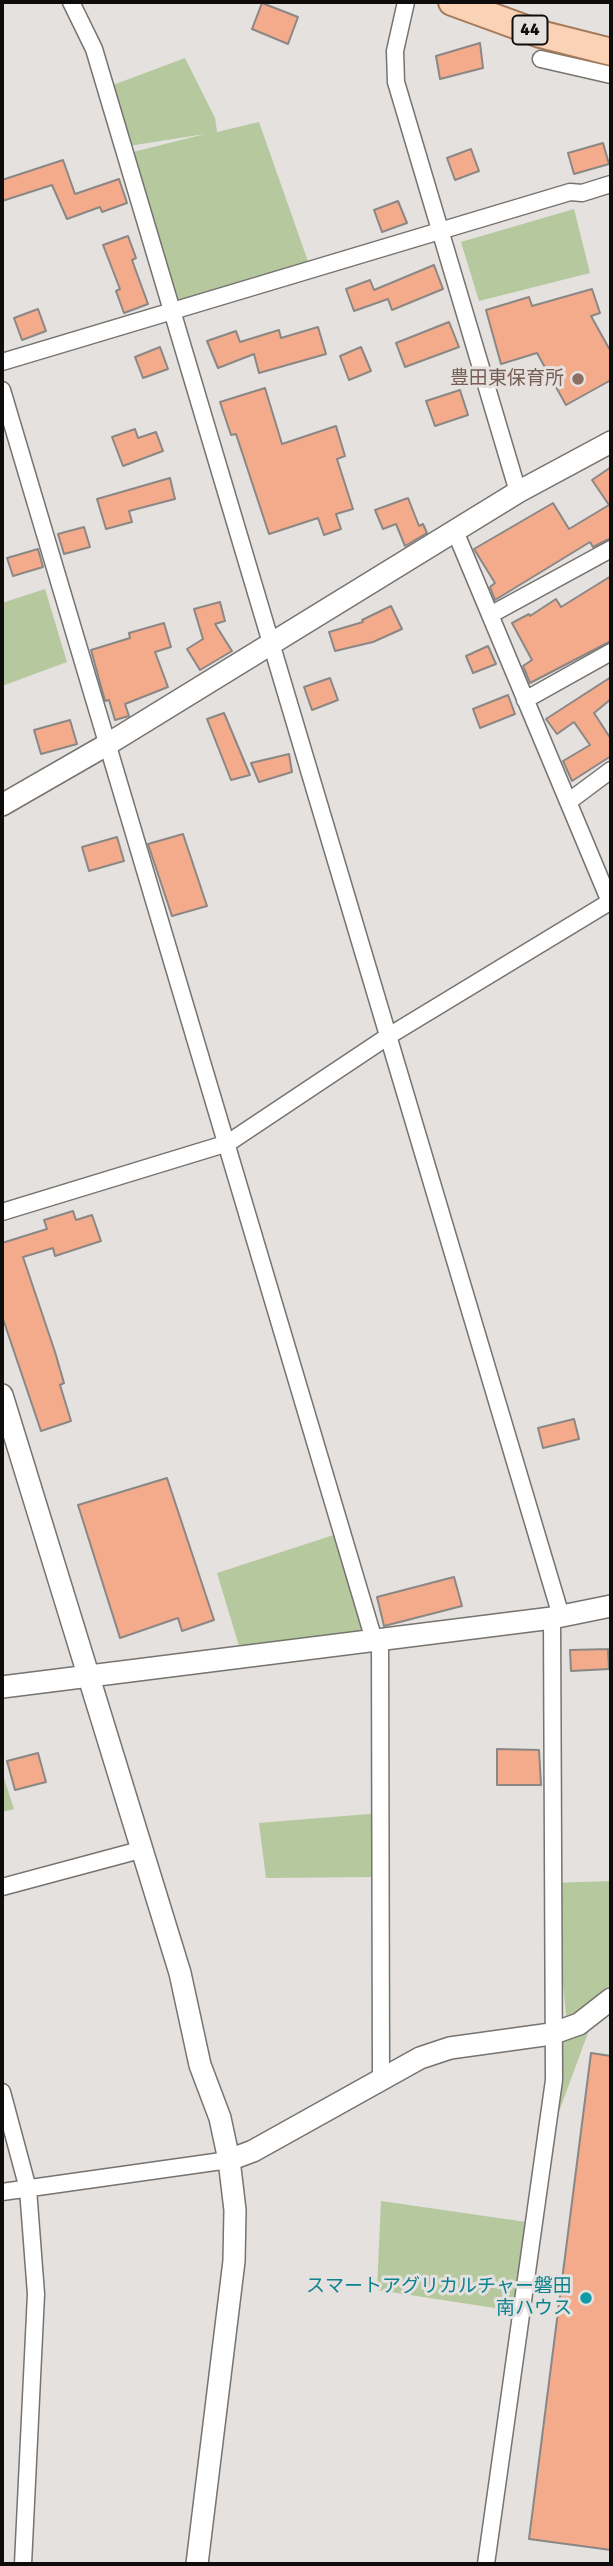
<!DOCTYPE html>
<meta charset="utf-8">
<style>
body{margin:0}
#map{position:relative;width:613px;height:2566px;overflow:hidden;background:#e4e1de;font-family:Signika,sans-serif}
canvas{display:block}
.frame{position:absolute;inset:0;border:4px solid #0e0d0c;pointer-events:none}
</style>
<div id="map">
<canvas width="613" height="2566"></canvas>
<div class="frame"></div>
</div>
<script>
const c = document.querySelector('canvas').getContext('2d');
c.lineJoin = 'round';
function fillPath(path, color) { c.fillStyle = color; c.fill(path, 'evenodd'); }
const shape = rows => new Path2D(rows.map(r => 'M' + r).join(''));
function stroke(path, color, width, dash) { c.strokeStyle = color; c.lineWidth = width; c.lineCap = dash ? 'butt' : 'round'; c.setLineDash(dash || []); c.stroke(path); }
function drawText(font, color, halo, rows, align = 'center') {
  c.font = font + ' Signika,"Noto Sans JP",sans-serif'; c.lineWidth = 6; c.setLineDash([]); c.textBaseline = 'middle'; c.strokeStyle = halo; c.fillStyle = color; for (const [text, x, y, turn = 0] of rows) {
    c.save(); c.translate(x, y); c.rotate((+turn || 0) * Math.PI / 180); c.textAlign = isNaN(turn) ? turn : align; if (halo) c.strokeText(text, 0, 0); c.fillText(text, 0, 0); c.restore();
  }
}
fillPath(shape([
 [185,58,215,118,217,132,259,122,311,270,169,303,125,154,205,134,122,147,105,88],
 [574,209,590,273,479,301,461,242],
 [45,589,67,662,2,686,2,603],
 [343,1532,374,1640,242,1656,217,1573],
 [2,1772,14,1809,2,1812],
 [381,1813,372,1877,266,1878,259,1823],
 [611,1881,611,1993,596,2011,543,2155,551,2034,567,2025,553,1883],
 [381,2201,533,2223,521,2312,377,2290]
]), '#b5c89e');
const building = shape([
 [262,3,298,17,288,44,252,29,262,3],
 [480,43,483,68,440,79,436,56,480,43],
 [603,143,609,164,574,174,568,153,603,143],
 [471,149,479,171,455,180,447,158,471,149],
 [63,160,75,194,119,179,127,203,102,212,100,207,67,219,52,185,2,201,2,180,63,160],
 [398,201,407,223,382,232,374,210,398,201],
 [128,236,136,258,132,260,148,304,124,313,116,291,120,289,103,245,128,236],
 [434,265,443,289,392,310,388,299,354,311,346,289,370,280,374,290,434,265],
 [592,289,600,313,591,316,611,352,611,380,566,405,537,353,501,364,486,310,529,297,532,306,592,289],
 [38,309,46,331,22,340,14,318,38,309],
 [449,322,459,347,405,367,396,343,449,322],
 [318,327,326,354,259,373,254,354,218,368,207,341,236,331,240,342,279,330,281,338,318,327],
 [160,347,168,369,143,378,135,357,160,347],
 [361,347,371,371,349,380,340,356,361,347],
 [265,388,282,444,336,426,345,456,337,459,353,509,336,514,341,529,324,535,318,518,269,534,236,434,231,435,220,402,265,388],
 [460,390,468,415,435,426,426,401,460,390],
 [135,429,138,438,156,432,163,451,123,466,112,437,135,429],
 [611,467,611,538,593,547,590,542,495,600,490,587,495,583,474,549,553,503,569,529,609,505,592,480,611,467],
 [170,478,175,499,129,511,132,522,106,529,97,499,170,478],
 [408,498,419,526,423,524,427,533,405,546,396,524,383,529,375,510,408,498],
 [84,527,90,547,64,554,58,534,84,527],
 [38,549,43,567,13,576,7,558,38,549],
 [611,576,611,641,530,683,523,666,532,660,512,623,529,614,530,616,556,599,561,607,611,576],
 [220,602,225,621,215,624,232,651,200,670,187,649,203,639,194,609,220,602],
 [391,606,402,629,373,642,335,651,329,632,363,622,362,620,391,606],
 [164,623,171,647,155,652,168,687,125,704,129,716,115,720,109,700,105,701,91,650,130,638,129,633,164,623],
 [488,646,496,664,473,673,466,656,488,646],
 [611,677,611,699,594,713,611,739,611,756,572,781,563,761,590,745,574,722,557,734,546,719,611,677],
 [330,678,338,700,312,710,304,687,330,678],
 [508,695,515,714,480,728,473,709,508,695],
 [224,713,250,775,231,780,207,719,224,713],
 [70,720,77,744,41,754,34,730,70,720],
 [289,754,292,772,259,782,251,763,289,754],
 [183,834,207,906,172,916,148,844,183,834],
 [117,837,124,861,89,871,82,847,117,837],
 [73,1211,76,1220,92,1215,101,1241,55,1256,53,1248,23,1257,55,1352,64,1383,60,1385,71,1421,41,1431,2,1316,2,1243,47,1229,44,1220,73,1211],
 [574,1419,579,1439,543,1448,538,1428,574,1419],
 [167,1478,214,1620,182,1631,178,1618,120,1638,78,1505,167,1478],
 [454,1577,462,1606,384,1626,377,1597,454,1577],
 [608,1649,609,1669,571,1671,570,1650,608,1649],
 [497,1749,539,1750,541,1785,497,1785,497,1749],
 [38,1753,46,1782,15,1790,7,1761,38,1753],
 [591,2053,611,2056,611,2550,529,2539,591,2053]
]);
fillPath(building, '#f3ab8c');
stroke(building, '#8b8785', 2);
const minor = shape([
 [71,2,94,49,561,1616],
 [406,2,395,51,396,82,518,492],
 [541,59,611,75],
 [2,362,570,192,582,193,611,184],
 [2,390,374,1640],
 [455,531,610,902],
 [490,615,611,549],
 [525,700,611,652],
 [568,802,611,770],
 [2,1212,228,1143,387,1037,611,901],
 [380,1639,381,2080],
 [2,1887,140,1850],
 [2,2092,28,2189,36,2294,23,2564],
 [2,2192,229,2160],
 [486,2564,554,2080,552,1618]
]);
const tertiary = shape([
 [2,805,108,744,518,492,611,442],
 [2,1395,180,1973,200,2065,220,2118,229,2160,235,2210,234,2261,197,2564],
 [2,1687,552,1618,611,1606],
 [229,2160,253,2151,420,2058,450,2048,551,2034,579,2024,611,1999]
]);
const primary = shape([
 [452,2,540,34,611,52]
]);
stroke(minor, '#767370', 19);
stroke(tertiary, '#767370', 24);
stroke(primary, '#a57a5a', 30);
stroke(minor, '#fff', 16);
stroke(tertiary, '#fff', 21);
stroke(primary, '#fad2b5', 26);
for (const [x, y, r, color] of [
 [578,379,7,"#8d6e63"],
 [586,2298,7,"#0f9aa8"]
]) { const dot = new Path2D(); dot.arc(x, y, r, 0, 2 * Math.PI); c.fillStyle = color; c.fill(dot); stroke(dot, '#e4e1de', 2.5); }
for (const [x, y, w] of [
 [530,30,35]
]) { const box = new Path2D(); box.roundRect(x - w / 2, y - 14.5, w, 29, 5); c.fillStyle = '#e4e1de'; c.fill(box); stroke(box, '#0e0d0c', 2); }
drawText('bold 18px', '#0e0d0c', null, [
 ["44",530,30]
]);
drawText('19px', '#785e54', '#e4e1de', [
 ["豊田東保育所",564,379]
], 'right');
drawText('19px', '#0d838f', '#e4e1de', [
 ["スマートアグリカルチャー磐田",572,2287],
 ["南ハウス",572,2309]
], 'right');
</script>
